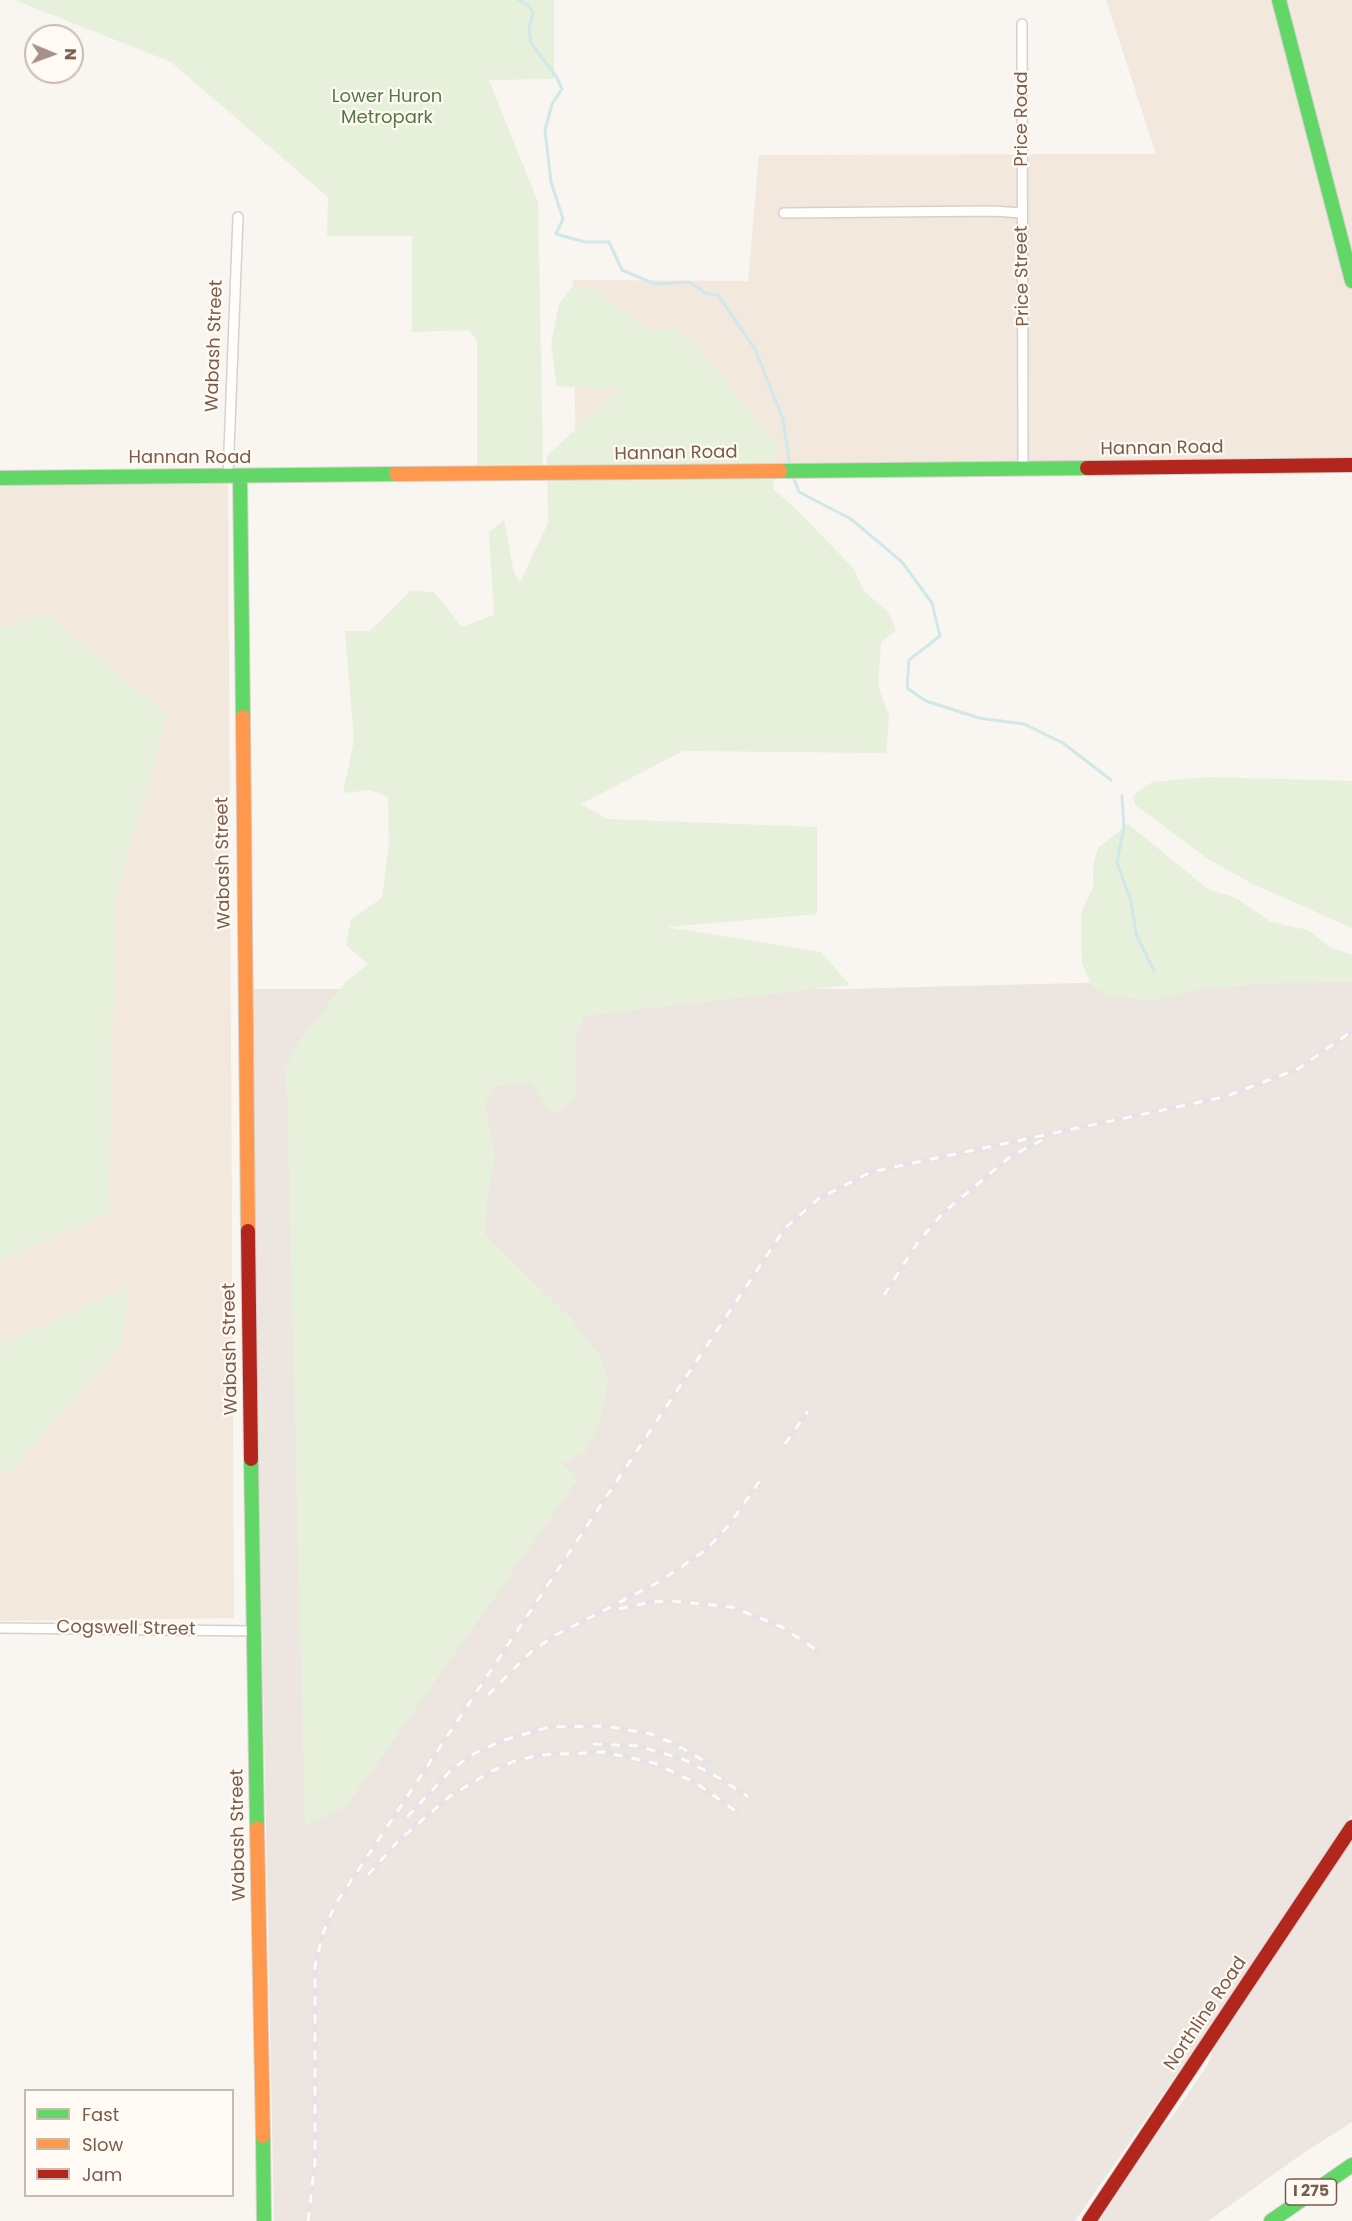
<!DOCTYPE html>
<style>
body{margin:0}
#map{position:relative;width:1352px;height:2221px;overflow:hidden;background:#f9f5f0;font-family:Poppins,sans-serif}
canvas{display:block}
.legend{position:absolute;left:24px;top:2089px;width:210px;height:108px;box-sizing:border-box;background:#fffaf3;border:2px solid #cabbb1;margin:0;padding:8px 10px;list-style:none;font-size:18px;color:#7a5c4d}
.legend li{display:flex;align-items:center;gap:12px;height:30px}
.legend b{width:30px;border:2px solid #cabbb1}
.north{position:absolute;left:24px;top:24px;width:60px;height:60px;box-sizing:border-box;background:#fffaf3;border:2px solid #cabbb1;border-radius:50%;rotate:91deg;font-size:16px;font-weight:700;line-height:24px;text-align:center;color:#7a5c4d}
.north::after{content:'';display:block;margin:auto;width:21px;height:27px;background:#a69286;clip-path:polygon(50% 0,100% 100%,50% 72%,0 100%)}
</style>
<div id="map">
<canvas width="1352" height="2221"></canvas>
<ul class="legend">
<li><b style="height:8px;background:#63d668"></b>Fast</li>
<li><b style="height:8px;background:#ff974d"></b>Slow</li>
<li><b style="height:8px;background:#b3261e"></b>Jam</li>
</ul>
<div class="north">N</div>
</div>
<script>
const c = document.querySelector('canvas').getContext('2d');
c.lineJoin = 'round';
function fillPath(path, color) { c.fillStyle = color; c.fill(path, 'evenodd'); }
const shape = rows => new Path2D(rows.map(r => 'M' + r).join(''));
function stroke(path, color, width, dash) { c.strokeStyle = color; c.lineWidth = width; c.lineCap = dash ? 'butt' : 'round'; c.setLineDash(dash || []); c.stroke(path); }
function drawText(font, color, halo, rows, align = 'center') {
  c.font = font + ' Poppins,sans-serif'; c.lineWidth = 4.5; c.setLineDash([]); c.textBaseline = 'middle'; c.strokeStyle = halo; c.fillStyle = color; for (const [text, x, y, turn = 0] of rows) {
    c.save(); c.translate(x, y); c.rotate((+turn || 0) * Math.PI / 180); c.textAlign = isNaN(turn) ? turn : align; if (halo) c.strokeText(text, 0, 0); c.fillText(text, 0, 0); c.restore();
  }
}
fillPath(shape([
 [1106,0,1352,0,1352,457,576,468,573,280,748,281,759,155,1156,154],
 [228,476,234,1618,0,1621,0,479]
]), '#f2e8de');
fillPath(shape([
 [1352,976,1352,1814,1255,1962,1075,2221,274,2221,249,989,844,989],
 [1352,1837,1352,2122,1302,2154,1208,2221,1096,2221,1151,2138,1171,2118,1207,2066,1217,2039]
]), '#ede5e0');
fillPath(shape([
 [15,0,554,0,554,79,489,80,538,202,543,465,477,465,477,341,469,330,412,332,412,236,327,236,328,197,171,62],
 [573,286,598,291,648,329,673,329,693,340,779,447,773,489,795,508,854,569,863,590,888,612,896,630,881,642,878,686,889,716,886,753,683,751,581,804,607,819,817,827,817,914,666,927,821,952,850,985,584,1016,576,1035,576,1098,552,1115,532,1084,495,1086,485,1104,495,1154,487,1201,485,1235,572,1319,600,1356,608,1380,600,1423,586,1451,562,1464,579,1478,347,1806,305,1826,287,1095,284,1069,299,1041,317,1018,346,982,368,964,346,945,351,919,382,898,389,843,388,797,370,790,343,793,354,741,345,631,370,631,410,591,434,592,462,627,494,615,489,532,504,520,514,573,520,582,548,523,547,456,618,390,557,386,551,344,559,304],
 [47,614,168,715,115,898,109,1214,0,1260,0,629],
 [1207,777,1352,781,1352,928,1253,884,1208,859,1135,805,1133,796,1152,782],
 [1128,824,1208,889,1236,898,1271,922,1308,930,1328,946,1352,955,1352,982,1277,983,1202,989,1150,1001,1108,995,1092,987,1082,963,1081,913,1093,887,1093,866,1098,848],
 [131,1286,120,1346,9,1473,0,1470,0,1345]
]), '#e7f0db');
stroke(shape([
 [519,0,528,5,533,13,529,29,531,43,557,78,562,89,552,104,545,130,551,182,563,219,556,234,585,242,609,242,622,270,655,284,690,282,705,293,718,295,755,349,783,419,790,467],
 [793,476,799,492,851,519,902,562,932,603,940,636,909,660,907,688,926,701,979,718,1024,724,1063,743,1111,780],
 [1122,796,1124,827,1117,862,1131,902,1136,934,1154,971]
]), '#d0e8ea', 3);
const street = shape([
 [1022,24,1023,468],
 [784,213,993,211,1022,213],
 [228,476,238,217],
 [0,1628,253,1631]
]);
const fast = shape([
 [1279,0,1352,281],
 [780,471,1087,468],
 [240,476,243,717],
 [0,478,396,474],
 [251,1459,257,1828],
 [263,2136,264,2221],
 [1271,2221,1352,2165]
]);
const slow = shape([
 [396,474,780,471],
 [243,717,248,1231],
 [257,1828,263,2136]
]);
const jam = shape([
 [1087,468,1352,465],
 [248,1231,251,1459],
 [1089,2221,1352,1827]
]);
stroke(street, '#d7d1cb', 12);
stroke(fast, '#d9d2cb', 16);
stroke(slow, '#d9d2cb', 16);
stroke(jam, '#d9d2cb', 16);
stroke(street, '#fefefd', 9);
stroke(fast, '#63d668', 14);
stroke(slow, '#ff974d', 14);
stroke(jam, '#b3261e', 14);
const rail = shape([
 [884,1295,918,1242,943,1213,1011,1156,1042,1140],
 [785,1444,808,1411],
 [619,1609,651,1602,672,1601,732,1607,782,1627,818,1651],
 [488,1695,533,1650,556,1635,657,1583,706,1550,729,1525,761,1479],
 [593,1744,638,1746,683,1759,723,1780,748,1797],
 [407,1817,452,1769,475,1753,501,1741,549,1727,605,1726,651,1734,671,1742,710,1764],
 [368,1875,399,1840,450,1796,494,1770,515,1761,540,1755,604,1752,654,1763,696,1783,737,1812],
 [308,2221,315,2162,315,1966,323,1933,335,1905,785,1228,818,1199,871,1172,1224,1097,1298,1069,1352,1031]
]);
stroke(rail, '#e6e3e7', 5);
stroke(rail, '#fffaf3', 3, [9]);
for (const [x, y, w] of [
 [1311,2192,51]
]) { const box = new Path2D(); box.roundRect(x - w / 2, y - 13, w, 26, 4.5); c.fillStyle = '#fffaf3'; c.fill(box); stroke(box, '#7a5c4d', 1.5); }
drawText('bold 16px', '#7a5c4d', null, [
 ["I 275",1311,2192]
]);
drawText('18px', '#537a41', '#fffaf3', [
 ["Lower Huron",387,97],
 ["Metropark",387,118]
]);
drawText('18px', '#7a5c4d', '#fffaf3', [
 ["Price Road",1022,119,-90],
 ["Price Street",1023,276,-91],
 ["Wabash Street",215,346,-88],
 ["Hannan Road",1162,449,-1],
 ["Hannan Road",676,454,-1],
 ["Hannan Road",190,458],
 ["Wabash Street",224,863,-91],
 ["Wabash Street",231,1349,-91],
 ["Cogswell Street",126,1629,1],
 ["Wabash Street",239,1835,-91],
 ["Northline Road",1206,2014,-56]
]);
</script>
